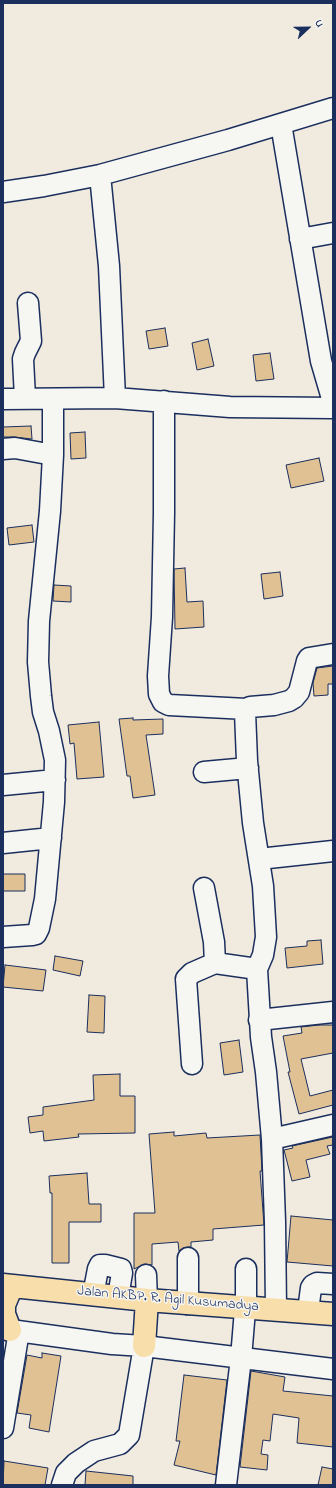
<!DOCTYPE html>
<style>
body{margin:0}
#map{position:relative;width:336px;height:1488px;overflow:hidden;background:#f1ebdf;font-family:"Indie Flower",sans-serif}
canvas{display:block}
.frame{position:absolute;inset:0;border:4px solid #1b2f5e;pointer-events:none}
.north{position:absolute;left:288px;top:8px;width:40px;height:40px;-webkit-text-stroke:3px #f6f6f2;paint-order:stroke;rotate:68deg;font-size:11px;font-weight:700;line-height:16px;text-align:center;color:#1b2f5e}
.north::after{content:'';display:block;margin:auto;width:14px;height:18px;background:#1b2f5e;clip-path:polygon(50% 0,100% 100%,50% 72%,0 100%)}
</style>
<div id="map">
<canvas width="336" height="1488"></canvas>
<div class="frame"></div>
<div class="north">U</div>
</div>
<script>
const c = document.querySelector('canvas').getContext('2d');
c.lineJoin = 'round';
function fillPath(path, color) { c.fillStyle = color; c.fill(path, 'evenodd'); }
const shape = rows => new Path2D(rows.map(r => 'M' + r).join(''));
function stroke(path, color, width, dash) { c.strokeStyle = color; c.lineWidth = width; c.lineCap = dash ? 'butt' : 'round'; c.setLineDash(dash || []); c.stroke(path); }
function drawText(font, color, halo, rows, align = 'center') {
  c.font = font + ' "Indie Flower",sans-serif'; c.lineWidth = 3; c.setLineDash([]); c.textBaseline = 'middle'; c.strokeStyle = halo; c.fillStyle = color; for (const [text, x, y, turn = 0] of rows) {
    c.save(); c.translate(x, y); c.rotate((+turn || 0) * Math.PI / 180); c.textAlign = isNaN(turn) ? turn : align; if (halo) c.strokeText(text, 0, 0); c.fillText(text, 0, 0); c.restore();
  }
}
const building = shape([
 [165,328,168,346,149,349,146,331,165,328],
 [208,339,214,366,197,370,192,343,208,339],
 [270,353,274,379,256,381,253,355,270,353],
 [31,426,32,439,14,437,3,437,3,427,31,426],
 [85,432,86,458,71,459,70,433,85,432],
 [319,458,324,481,291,488,286,465,319,458],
 [32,525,34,542,9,545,7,528,32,525],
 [185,568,187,602,203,601,204,627,175,629,174,569,185,568],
 [280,572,283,596,264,599,261,574,280,572],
 [54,585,71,586,71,602,53,601,54,585],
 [333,666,333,684,328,684,328,695,314,696,313,683,317,668,333,666],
 [133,718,133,720,163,719,163,734,146,735,155,795,133,798,130,776,127,776,119,719,133,718],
 [99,722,104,777,77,779,74,743,70,744,68,725,99,722],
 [3,874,25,874,25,891,3,891,3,874],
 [321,940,323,964,287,968,285,948,307,946,307,941,321,940],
 [55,956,83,961,80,976,53,970,55,956],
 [5,965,46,970,43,991,3,987,5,965],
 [89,995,105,996,104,1033,87,1032,89,995],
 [319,1025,333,1025,333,1053,301,1059,310,1096,333,1090,333,1105,299,1114,288,1072,290,1072,283,1036,302,1033,301,1027,319,1025],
 [239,1040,243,1072,224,1075,220,1043,239,1040],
 [120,1074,120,1096,135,1096,135,1133,78,1134,79,1137,44,1141,43,1131,30,1133,28,1117,43,1115,43,1107,94,1100,93,1075,120,1074],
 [174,1132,174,1136,206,1133,207,1138,260,1135,262,1171,260,1171,264,1225,213,1229,213,1240,191,1242,191,1247,188,1247,183,1248,179,1251,178,1242,152,1244,152,1265,145,1264,134,1269,134,1213,155,1213,149,1134,174,1132],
 [333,1137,333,1145,327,1146,330,1154,306,1160,310,1177,292,1181,284,1150,293,1148,292,1146,333,1137],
 [87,1173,89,1204,101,1204,101,1222,69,1222,69,1263,52,1263,52,1193,50,1193,49,1176,87,1173],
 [291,1216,333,1220,333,1266,287,1262,291,1216],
 [42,1353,61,1356,49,1432,29,1428,31,1415,17,1413,27,1355,42,1358,42,1353],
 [251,1371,285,1377,283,1391,333,1396,333,1447,297,1443,299,1418,273,1414,270,1441,263,1440,261,1454,268,1455,267,1470,240,1467,251,1371],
 [184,1375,227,1380,216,1475,174,1465,180,1441,176,1441,184,1375],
 [4,1461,48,1468,45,1485,3,1485,4,1461],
 [322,1467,333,1469,333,1485,318,1485,322,1467],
 [86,1471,133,1476,133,1485,85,1485,86,1471]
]);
fillPath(building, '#dfc193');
stroke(building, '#1b2f5e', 1);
const minor = shape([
 [281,124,321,361,333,402],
 [100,175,109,266,115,398],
 [3,192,44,186,100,175,228,140,333,108],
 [300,239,333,233],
 [25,398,23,359,25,353,31,341,28,303],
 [3,399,115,398,230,407,333,408],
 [164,401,164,513,162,617,158,676,159,694,163,702,169,705,247,709],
 [3,449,15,448,53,455],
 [204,772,248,768],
 [3,785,55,780],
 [3,843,51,838],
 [259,859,333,851],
 [204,888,214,942,215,963,257,969],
 [3,937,32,935,36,934,39,928,45,899,54,802,55,760,49,731,43,712,41,696,38,662,39,621,50,511,53,455,53,399],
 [259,1020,333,1012],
 [192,1064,186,979,192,973,215,963],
 [272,1139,333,1125],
 [146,1275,147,1300],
 [93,1295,98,1269,100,1265,105,1265,121,1269,122,1273,118,1297],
 [188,1304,188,1258],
 [276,1309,275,1222,272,1139,266,1072,261,1037,257,969,263,955,266,937,263,886,253,823,247,761,245,712,250,707,274,705,289,701,294,698,299,692,307,661,309,658,333,654],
 [308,1311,311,1288,313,1285,317,1283,333,1284],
 [3,1329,112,1344,144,1346,333,1369],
 [3,1428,19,1331],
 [62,1485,66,1473,76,1463,94,1451,120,1444,129,1435,144,1346],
 [226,1485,241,1358,246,1298,246,1269]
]);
const major = shape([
 [3,1285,147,1300,333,1314],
 [10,1330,4,1314,4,1305,12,1286],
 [144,1346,147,1300]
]);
stroke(minor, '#1b2f5e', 23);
stroke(major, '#1b2f5e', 25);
stroke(minor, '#f6f6f2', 20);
stroke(major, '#f8deab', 22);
drawText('14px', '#1b2f5e', '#f6f6f2', [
 ["Jalan AKBP. R. Agil Kusumadya",168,1300,5]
]);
</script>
